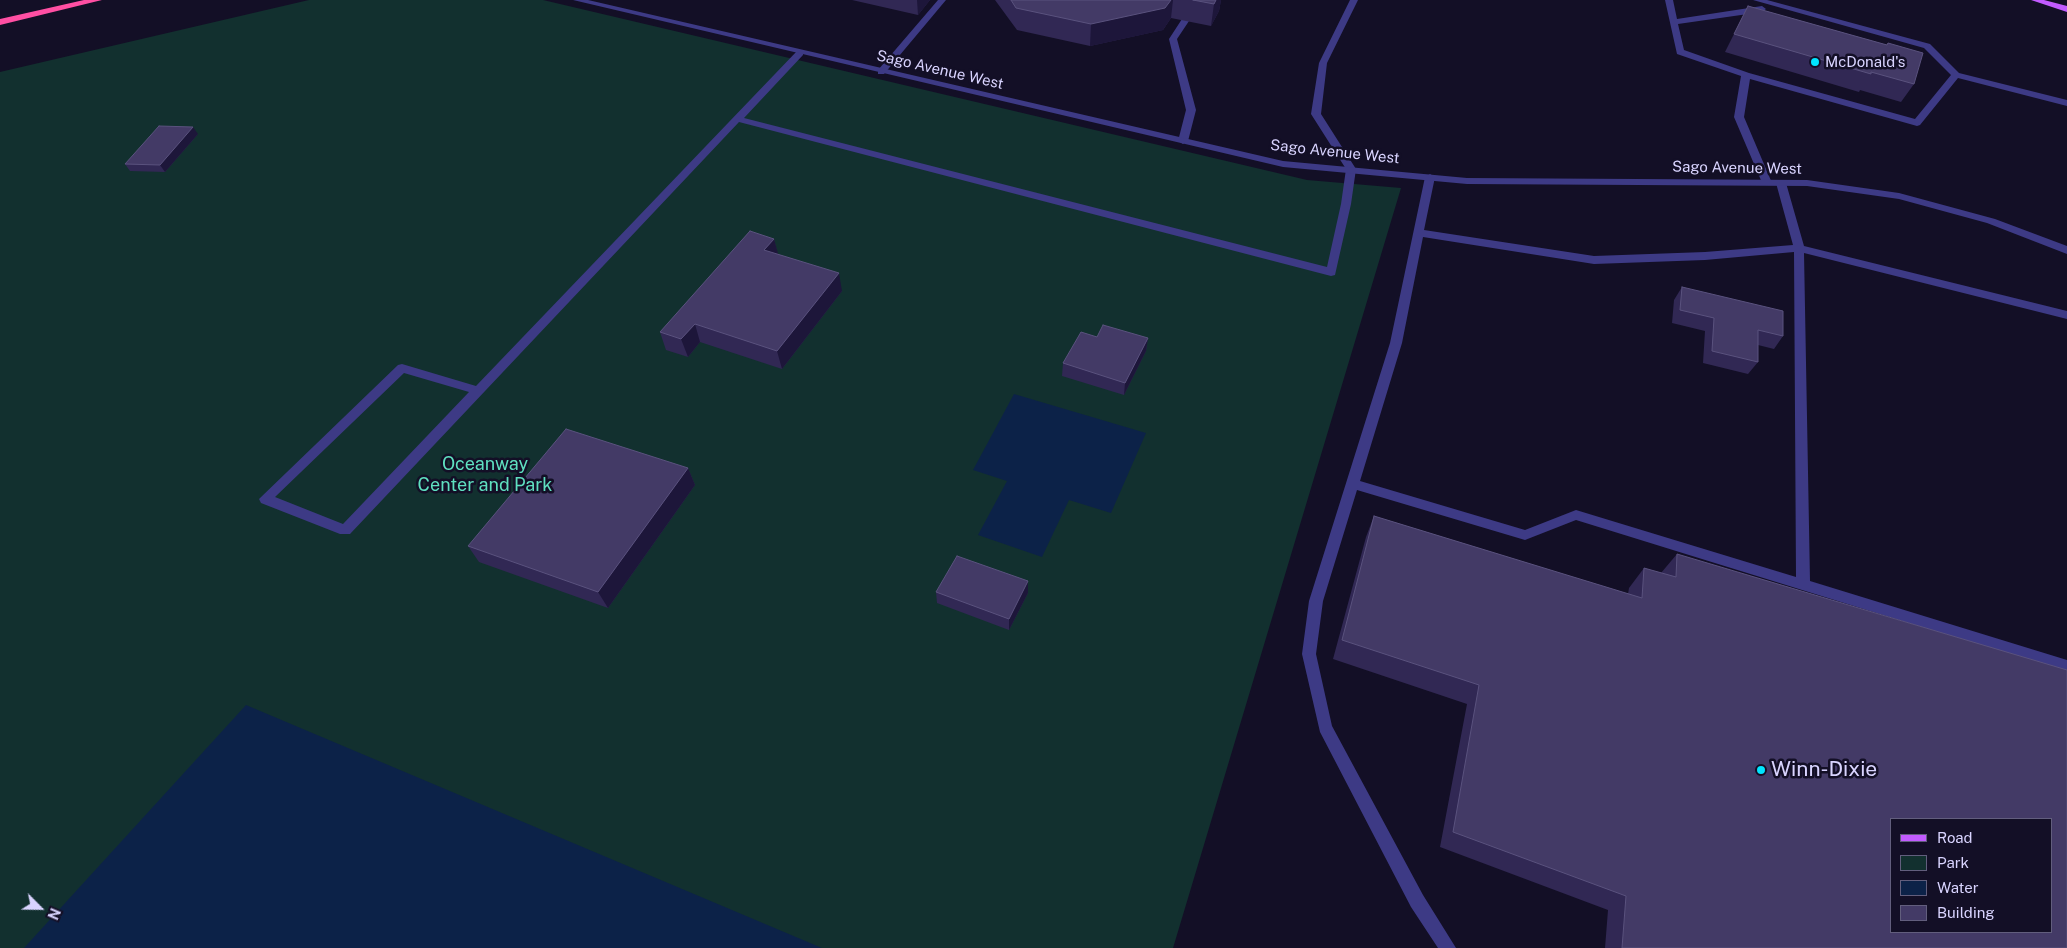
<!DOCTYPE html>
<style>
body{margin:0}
#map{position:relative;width:2067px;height:948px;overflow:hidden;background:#130f26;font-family:"Public Sans",sans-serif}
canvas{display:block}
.legend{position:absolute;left:1890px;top:818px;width:162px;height:115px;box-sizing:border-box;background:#130f26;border:1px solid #625e7d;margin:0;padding:6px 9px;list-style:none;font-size:15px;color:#d9d4ff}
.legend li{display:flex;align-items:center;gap:10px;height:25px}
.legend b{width:25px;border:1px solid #625e7d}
.north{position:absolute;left:15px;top:883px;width:50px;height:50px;-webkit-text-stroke:4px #130f26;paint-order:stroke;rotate:113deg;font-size:14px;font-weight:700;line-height:20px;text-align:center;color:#d9d4ff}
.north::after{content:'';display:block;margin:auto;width:18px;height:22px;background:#d9d4ff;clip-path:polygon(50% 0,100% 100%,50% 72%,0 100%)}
</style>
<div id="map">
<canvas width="2067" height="948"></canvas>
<ul class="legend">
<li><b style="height:6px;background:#c25bff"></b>Road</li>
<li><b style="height:14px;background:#12302f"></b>Park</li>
<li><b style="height:14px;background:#0c2248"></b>Water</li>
<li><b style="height:14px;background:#433a66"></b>Building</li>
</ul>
<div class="north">N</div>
</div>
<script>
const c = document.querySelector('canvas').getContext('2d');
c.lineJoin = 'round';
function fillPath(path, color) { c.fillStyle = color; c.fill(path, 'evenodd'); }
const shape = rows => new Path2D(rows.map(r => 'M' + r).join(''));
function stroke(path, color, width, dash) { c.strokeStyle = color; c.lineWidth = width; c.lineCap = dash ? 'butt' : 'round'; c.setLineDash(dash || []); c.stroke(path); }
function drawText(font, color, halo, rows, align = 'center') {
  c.font = font + ' "Public Sans",sans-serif'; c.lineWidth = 5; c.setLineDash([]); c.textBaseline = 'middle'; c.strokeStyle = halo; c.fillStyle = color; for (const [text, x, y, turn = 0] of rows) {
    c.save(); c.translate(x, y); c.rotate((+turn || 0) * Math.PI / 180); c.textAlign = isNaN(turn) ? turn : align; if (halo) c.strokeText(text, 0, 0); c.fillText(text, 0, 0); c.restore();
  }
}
fillPath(shape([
 [309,0,543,0,1307,180,1401,188,1173,948,0,948,0,72]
]), '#12302f');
fillPath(shape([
 [1014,394,1146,433,1111,513,1069,500,1042,557,978,535,1007,481,973,470],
 [246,705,822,948,24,948]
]), '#0c2248');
fillPath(shape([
 [938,0,946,0,884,74,878,74,878,70,938,0],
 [1350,0,1358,0,1327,63,1321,114,1356,169,1351,204,1335,275,1331,276,739,122,350,534,340,534,261,503,259,499,398,365,402,364,476,386,797,51,800,50,803,51,803,55,744,118,1327,267,1341,204,1346,169,1311,114,1319,63,1350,0],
 [404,373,469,392,343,524,275,497,404,373],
 [1665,0,1673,0,1677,19,1762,6,1766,9,1762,12,1678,24,1684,50,1749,73,1915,119,1951,75,1924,48,1753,0,1767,0,1930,44,1959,73,2067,100,2067,106,1958,78,1920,125,1917,126,1750,79,1744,117,1772,183,1771,185,1763,185,1734,117,1741,76,1677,54,1665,0],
 [1185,18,1189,21,1177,39,1196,110,1188,141,1183,144,1178,141,1186,110,1169,39,1182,19,1185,18],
 [1430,174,1435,177,1424,230,1594,256,1705,252,1793,245,1776,183,1781,180,1786,183,1804,246,2067,311,2067,319,1804,253,1810,581,2067,660,2067,672,1576,520,1525,540,1357,490,1323,601,1316,654,1332,726,1423,895,1456,948,1438,948,1411,907,1320,732,1302,654,1309,601,1390,343,1425,177,1430,174],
 [1423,237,1594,264,1705,260,1794,252,1796,577,1576,510,1525,530,1360,481,1402,343,1423,237]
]), '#3d3a85');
fillPath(shape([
 [573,0,588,0,1283,161,1467,178,1807,180,1899,193,1995,219,2067,246,2067,254,1987,223,1899,199,1807,186,1467,184,1283,167,573,0]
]), '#3d3a85');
fillPath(shape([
 [2031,0,2044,0,2067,6,2067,12,2031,0]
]), '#c25bff');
fillPath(shape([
 [84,0,102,0,0,25,0,19,84,0]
]), '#ff4fa3');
fillPath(shape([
 [852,0,930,0,918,15],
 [995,0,1221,0,1219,11,1211,26,1171,18,1163,30,1090,46,1017,30],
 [1748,6,1887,45,1888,43,1914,84,1901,102,1860,90,1859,92,1725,52],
 [198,134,165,172,130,171,125,164],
 [774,239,778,255,842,291,782,369,700,342,688,357,666,350,660,332],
 [1682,287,1783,336,1774,349,1758,345,1758,362,1748,374,1703,363,1705,331,1672,323,1674,300],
 [1097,337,1148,338,1146,351,1124,395,1062,376,1063,363],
 [688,468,695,485,608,608,479,562,468,546],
 [1374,516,1628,594,1629,588,1644,568,1661,573,1677,554,2067,948,1605,948,1608,910,1440,847,1467,704,1333,659,1366,537],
 [936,592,1028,593,1009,630,937,603]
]), '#312854');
fillPath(shape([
 [917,0,930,0,918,15],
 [1171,0,1173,0,1171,18,1163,30,1090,46,1091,24],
 [1216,0,1221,0,1219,11,1211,26,1214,4],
 [193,127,198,134,165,172,160,165],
 [774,239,779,257,764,250],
 [839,273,842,291,782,369,777,351],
 [695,324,700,342,688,357,681,339],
 [1148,338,1146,351,1124,395,1125,383],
 [688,468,695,485,608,608,598,592],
 [1028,581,1028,593,1009,630,1009,619]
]), '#1d163a');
const building = shape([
 [1011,0,1171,0,1165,8,1091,24,1016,8,1011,0],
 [1193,0,1216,0,1214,4,1193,0],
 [1748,6,1887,45,1888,43,1923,53,1914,84,1871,72,1871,74,1734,34,1748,6],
 [159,126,193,127,160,165,125,164,159,126],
 [750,231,774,239,764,250,839,273,777,351,695,324,681,339,660,332,750,231],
 [1682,287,1783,311,1783,336,1758,330,1758,362,1712,351,1714,318,1680,310,1682,287],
 [1103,325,1148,338,1125,383,1063,363,1081,332,1097,337,1103,325],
 [566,429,688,468,598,592,468,546,566,429],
 [1374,516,1642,598,1644,568,1676,577,1677,554,2067,670,2067,948,1622,948,1626,896,1453,832,1479,685,1342,640,1374,516],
 [1891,819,2051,819,2051,932,1891,932,1891,819],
 [957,556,1028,581,1009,619,936,592,957,556]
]);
fillPath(building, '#433a66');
stroke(building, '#5a527e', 1);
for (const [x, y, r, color] of [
 [1815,62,5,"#00e5ff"],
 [1761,770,5,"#00e5ff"]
]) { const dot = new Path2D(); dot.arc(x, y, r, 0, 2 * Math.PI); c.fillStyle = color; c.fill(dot); stroke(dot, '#130f26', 2); }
drawText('15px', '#d9d4ff', '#130f26', [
 ["McDonald's",1825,62]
], 'left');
drawText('15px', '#d9d4ff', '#130f26', [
 ["Sago Avenue West",940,70,13],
 ["Sago Avenue West",1335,152,6],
 ["Sago Avenue West",1737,168,1]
]);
drawText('18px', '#5fe0c0', '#130f26', [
 ["Oceanway",485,464],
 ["Center and Park",485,485]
]);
drawText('21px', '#d9d4ff', '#130f26', [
 ["Winn-Dixie",1771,770]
], 'left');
</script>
